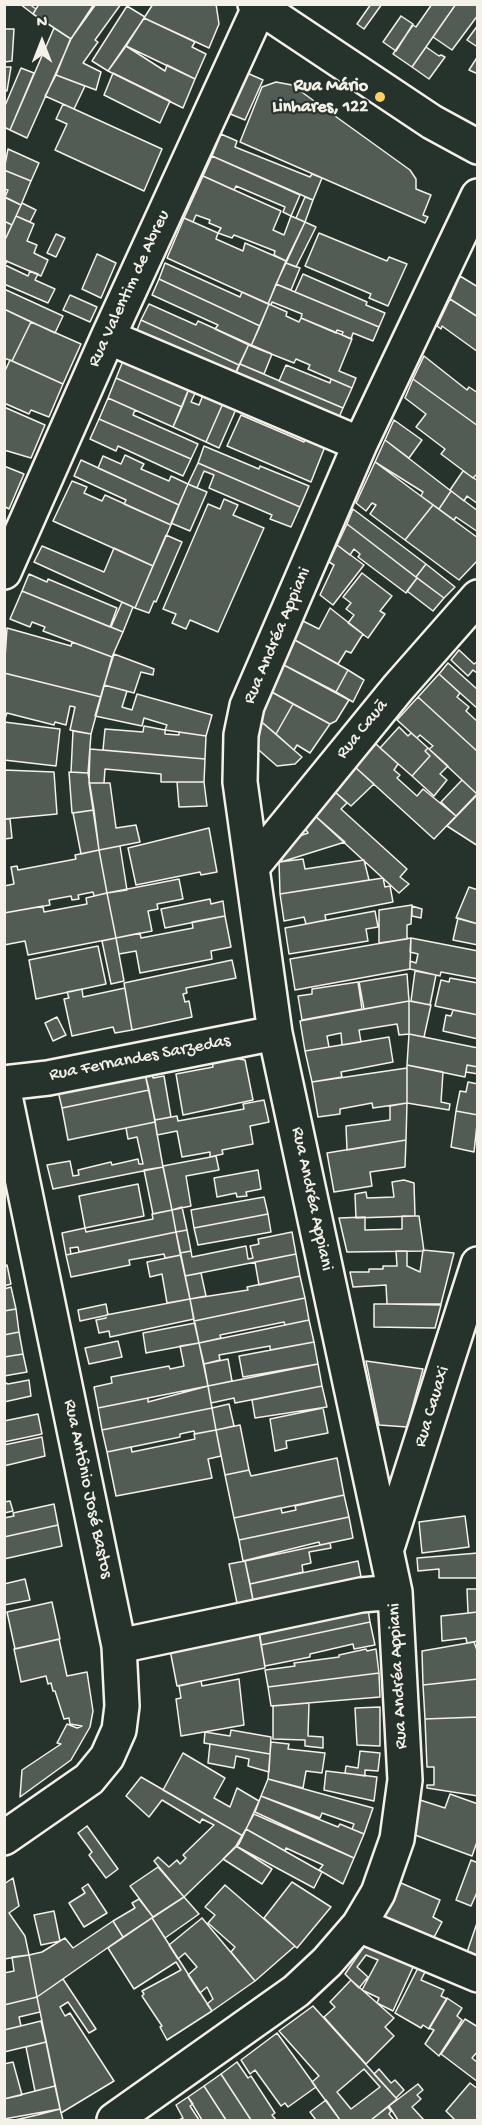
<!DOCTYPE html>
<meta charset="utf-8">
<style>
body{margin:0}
#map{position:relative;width:482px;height:2125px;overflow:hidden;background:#26332d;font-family:"Gochi Hand",sans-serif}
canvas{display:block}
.frame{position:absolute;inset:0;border:6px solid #f4f1e8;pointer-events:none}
.north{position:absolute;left:12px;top:12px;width:60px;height:60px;-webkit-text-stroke:4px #26332d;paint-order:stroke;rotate:0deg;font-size:16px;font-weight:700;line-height:24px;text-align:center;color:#f4f1e8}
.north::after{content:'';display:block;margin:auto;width:21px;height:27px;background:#f4f1e8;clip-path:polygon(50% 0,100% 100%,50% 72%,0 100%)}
</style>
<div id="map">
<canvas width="482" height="2125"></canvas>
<div class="frame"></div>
<div class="north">N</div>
</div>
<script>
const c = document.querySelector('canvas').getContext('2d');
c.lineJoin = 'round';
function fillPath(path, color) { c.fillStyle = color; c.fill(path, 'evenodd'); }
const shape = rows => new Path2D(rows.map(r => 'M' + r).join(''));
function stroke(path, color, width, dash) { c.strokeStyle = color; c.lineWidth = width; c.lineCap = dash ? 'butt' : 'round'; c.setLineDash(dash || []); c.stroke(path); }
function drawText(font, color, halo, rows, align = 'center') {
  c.font = font + ' "Gochi Hand",sans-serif'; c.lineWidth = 4.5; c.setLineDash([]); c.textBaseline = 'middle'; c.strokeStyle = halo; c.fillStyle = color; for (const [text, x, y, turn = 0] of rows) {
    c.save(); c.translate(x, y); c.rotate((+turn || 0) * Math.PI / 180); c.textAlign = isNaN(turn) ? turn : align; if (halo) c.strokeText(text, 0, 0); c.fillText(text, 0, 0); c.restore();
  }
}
const building = shape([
 [20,4,29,4,36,9,33,14,20,4],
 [39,4,94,4,71,39,33,14,39,4],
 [96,4,121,4,95,40,98,42,83,63,101,72,96,90,56,75,70,40,96,4],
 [153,4,216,4,219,24,209,48,144,18,153,4],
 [371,4,382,4,364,29,357,24,371,4],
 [432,4,456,4,412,67,393,54,413,25,416,27,432,4],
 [456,4,478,4,478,15,452,50,433,37,456,4],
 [127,6,145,17,108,71,92,61,127,6],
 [401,16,413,24,396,51,383,42,401,16],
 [144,18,195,42,192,47,206,54,195,79,126,46,144,18],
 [478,25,478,44,476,46,467,40,478,25],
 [54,28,71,39,27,138,10,130,54,28],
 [4,29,14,29,12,61,4,62,4,29],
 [126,46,165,71,167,65,195,79,183,108,108,71,126,46],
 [426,47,439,56,441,55,445,57,429,79,412,67,426,47],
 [478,56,478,74,469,70,478,56],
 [4,67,11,67,7,91,4,91,4,67],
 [21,68,34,73,10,130,4,127,4,108,21,68],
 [113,73,170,101,160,123,104,95,113,73],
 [247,73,263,80,245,120,228,113,247,73],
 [56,75,85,86,74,109,45,96,56,75],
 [276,82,292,85,410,170,416,179,416,189,431,195,423,215,428,217,425,223,240,142,262,87,276,82],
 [63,104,162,149,144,191,55,150,67,124,56,119,63,104],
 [221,134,237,141,235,147,310,177,312,174,322,178,313,200,212,156,221,134],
 [8,149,39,163,31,181,4,170,8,149],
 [212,156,300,195,291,216,283,212,285,207,236,186,234,190,203,176,212,156],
 [4,170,31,181,21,205,5,197,8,190,4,189,4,170],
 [203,176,281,211,273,230,284,235,291,216,305,222,286,261,274,255,275,251,234,235,232,238,218,233,221,228,209,223,210,220,196,215,193,222,184,218,203,176],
 [4,197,21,205,12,225,4,221,4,197],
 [305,197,313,200,305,222,296,218,305,197],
 [22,203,36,210,30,222,16,216,22,203],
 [16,216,34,224,27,241,37,245,34,253,48,260,41,276,4,260,4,242,16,216],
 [184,218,218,233,216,239,243,251,245,243,286,261,268,304,167,258,184,218],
 [4,221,12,225,4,242,4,221],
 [305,222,316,227,296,267,286,263,305,222],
 [319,233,387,261,389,257,407,264,388,306,369,298,371,294,305,266,319,233],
 [56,234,65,238,56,257,47,253,56,234],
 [97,254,116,263,101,298,82,289,97,254],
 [4,260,7,261,5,265,28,276,30,271,38,274,35,280,55,289,48,303,4,284,4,260],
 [165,263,240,297,242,292,269,304,260,326,159,279,165,263],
 [286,263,300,268,291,290,276,284,286,263],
 [303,274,367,302,366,305,385,313,379,327,295,292,303,274],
 [460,276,478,287,478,317,450,299,460,276],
 [159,279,260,326,251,346,215,329,218,325,152,295,159,279],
 [276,284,379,327,373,341,353,333,351,339,342,335,343,332,337,330,336,333,301,318,302,314,272,302,271,305,268,304,276,284],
 [4,289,63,316,55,333,4,309,4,289],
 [70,295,97,307,90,322,63,310,70,295],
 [450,299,478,317,478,352,442,326,441,329,437,326,450,299],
 [149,304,196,325,198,321,249,344,239,365,141,320,149,304],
 [269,304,287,312,286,316,299,322,301,318,352,339,339,371,356,378,352,388,308,369,310,365,296,359,294,363,251,346,269,304],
 [4,309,31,322,12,361,4,358,4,309],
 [141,320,239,365,229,387,133,340,141,320],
 [31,322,81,344,63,384,12,361,31,322],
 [249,344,272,354,264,374,240,364,249,344],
 [125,356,190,386,182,407,116,378,125,356],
 [424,356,467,390,469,387,478,393,478,426,413,379,424,356],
 [10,360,63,384,49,417,31,410,29,414,4,403,4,373,10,360],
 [240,364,343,408,334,429,231,384,240,364],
 [286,365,330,383,331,379,352,388,343,408,279,381,286,365],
 [116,378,182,407,173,427,108,398,116,378],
 [413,379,478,426,478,473,473,478,441,454,445,449,416,427,426,414,405,398,413,379],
 [190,386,197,389,191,402,199,405,203,395,224,401,206,442,173,427,190,386],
 [108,398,135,410,133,415,198,444,191,459,99,419,108,398],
 [224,401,237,407,219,448,206,442,224,401],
 [4,407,45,425,31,458,4,450,4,407],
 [241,415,304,442,307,436,326,444,311,482,227,446,241,415],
 [99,419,191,459,183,476,118,446,116,451,90,439,99,419],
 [394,420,422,440,409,458,385,440,394,420],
 [385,440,451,491,439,509,421,496,423,492,375,462,385,440],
 [204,446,259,469,260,466,309,486,300,507,198,463,204,446],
 [125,455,144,464,141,469,169,481,171,476,188,484,179,505,98,468,103,456,121,464,125,455],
 [81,460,179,505,171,525,124,504,126,500,74,476,81,460],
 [375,462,433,505,405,540,370,514,376,505,372,503,366,511,356,503,375,462],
 [198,463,300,507,291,527,270,519,272,515,209,488,214,475,204,471,197,488,188,484,198,463],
 [4,466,24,474,9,509,4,506,4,466],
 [463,471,478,481,478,504,467,496,464,501,450,490,463,471],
 [72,481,87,487,84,493,102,501,105,495,171,525,153,566,53,521,72,481],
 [188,484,207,492,190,531,171,523,188,484],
 [451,491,478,511,478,532,456,517,454,520,439,509,451,491],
 [224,499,238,505,233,515,264,528,218,632,190,620,186,629,172,623,176,614,163,609,208,504,220,509,224,499],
 [433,505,478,538,478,560,459,580,405,540,433,505],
 [353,509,426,564,416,577,347,524,353,509],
 [347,524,417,578,406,593,358,557,360,554,354,549,350,555,337,545,347,524],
 [166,535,182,542,156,602,154,601,149,613,135,608,166,535],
 [337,545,364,565,333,605,320,595,334,565,329,562,337,545],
 [42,546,104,572,114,548,153,566,135,608,34,562,42,546],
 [426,564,455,587,444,598,416,577,426,564],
 [362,573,392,596,380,611,385,614,368,638,348,623,354,615,346,609,351,603,343,597,362,573],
 [29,574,47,582,48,579,117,608,110,627,22,591,29,574],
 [417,578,444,598,433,611,407,591,417,578],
 [22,591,123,632,112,657,43,631,45,627,32,622,30,627,10,619,22,591],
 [122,602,133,607,123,632,111,627,122,602],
 [330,608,363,634,351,653,346,651,338,664,293,639,303,621,319,629,330,608],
 [7,628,71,646,72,642,112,657,101,697,4,673,7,628],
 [293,639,348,670,336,692,282,664,293,639],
 [459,650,474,664,478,661,478,674,473,670,468,676,451,660,459,650],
 [114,654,154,669,153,675,141,672,134,693,104,685,114,654],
 [448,663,478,690,478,709,439,674,448,663],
 [282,664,349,700,336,721,330,724,270,691,282,664],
 [348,670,364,680,353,702,336,692,348,670],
 [4,673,101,697,91,734,70,730,75,707,70,706,66,725,55,722,54,725,7,713,4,721,4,673],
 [439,674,460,693,457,697,469,707,466,711,478,722,478,752,418,697,439,674],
 [104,685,127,691,122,707,132,710,137,694,212,715,206,736,165,730,167,725,144,718,142,726,95,716,104,685],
 [270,691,293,704,276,734,257,718,270,691],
 [418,697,478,752,477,794,429,749,433,746,420,735,417,738,397,720,418,697],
 [293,704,330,724,310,753,297,745,294,750,276,734,293,704],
 [257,718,302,757,295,764,277,766,253,745,257,718],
 [4,722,60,729,56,766,4,760,4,722],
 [144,726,165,730,165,734,179,735,179,732,206,736,205,759,103,750,105,729,143,732,144,726],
 [399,727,408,736,411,733,417,738,428,748,425,751,430,756,412,776,380,748,399,727],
 [73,731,91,734,88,773,71,772,73,731],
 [376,744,398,764,394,770,400,775,397,778,417,796,423,789,456,816,434,839,355,767,376,744],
 [428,748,448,766,440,774,447,780,434,796,412,776,430,756,425,751,428,748],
 [90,749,205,759,204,782,161,782,161,774,105,769,104,783,89,783,90,749],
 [355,767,374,784,351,806,334,791,355,767],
 [4,770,54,772,57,814,4,819,4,770],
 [69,772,88,773,94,810,72,813,69,772],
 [462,780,477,794,456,816,441,802,462,780],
 [177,782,204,782,207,806,179,807,177,782],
 [89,783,110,783,116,828,136,825,140,842,99,850,89,783],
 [334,791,347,803,341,809,407,869,400,877,409,884,399,893,313,814,334,791],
 [478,794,478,846,447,826,478,794],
 [94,810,99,850,81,854,73,813,94,810],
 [313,814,345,842,281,862,291,839,308,833,303,825,313,814],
 [4,819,10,819,12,838,4,839,4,819],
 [209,828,217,872,201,875,200,872,136,885,128,848,209,828],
 [120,846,127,890,107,893,99,850,120,846],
 [99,850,107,893,94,896,93,892,78,895,79,899,72,900,71,896,49,900,50,905,4,913,4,886,14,884,11,867,17,866,18,870,76,859,75,855,99,850],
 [303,859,305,869,364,860,369,880,280,894,279,862,303,859],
 [383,878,385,887,390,886,393,902,325,915,326,920,306,924,304,917,284,921,280,894,383,878],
 [179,879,183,899,157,904,158,909,148,911,152,931,116,938,107,893,179,879],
 [469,887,478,890,478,924,456,918,469,887],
 [107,893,116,938,28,955,25,941,4,945,4,913,43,906,44,912,87,904,86,898,107,893],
 [210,899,211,904,223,901,225,916,165,928,161,909,210,899],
 [412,905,411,924,407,925,407,939,379,943,379,910,412,905],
 [412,906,422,909,421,918,412,916,412,906],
 [375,911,378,927,366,929,368,941,289,954,285,928,375,911],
 [225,916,231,947,211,951,212,959,140,973,136,951,119,954,116,938,140,933,141,938,193,928,192,922,225,916],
 [458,918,478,924,478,945,453,940,458,918],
 [116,938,124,981,111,984,102,941,116,938],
 [411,938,478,951,478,979,441,972,440,976,410,969,410,961,416,963,418,954,410,952,411,938],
 [411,938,410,969,295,990,290,959,411,938],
 [98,946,106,984,36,999,29,960,98,946],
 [232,960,236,978,186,988,187,993,183,994,185,1002,189,1001,192,1017,132,1030,124,983,232,960],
 [415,971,436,975,430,1005,411,1001,415,971],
 [407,974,409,1001,364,1009,359,982,407,974],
 [450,978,478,983,478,1015,435,1006,441,980,449,982,450,978],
 [358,982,362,1009,302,1020,298,996,312,994,312,989,358,982],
 [125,988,132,1030,115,1033,113,1027,72,1036,64,999,69,998,67,992,82,989,83,997,125,988],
 [409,1001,409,1034,399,1035,397,1024,359,1030,361,1042,342,1045,341,1033,327,1036,329,1047,305,1051,300,1021,409,1001],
 [409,1001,431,1005,424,1037,409,1034,409,1001],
 [453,1010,478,1015,478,1039,443,1031,446,1015,451,1016,453,1010],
 [57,1017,66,1035,53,1041,45,1023,57,1017],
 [409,1034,478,1048,478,1067,467,1065,465,1077,407,1065,409,1034],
 [389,1037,393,1062,341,1072,342,1077,312,1082,305,1051,389,1037],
 [225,1057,245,1060,253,1100,183,1115,176,1074,213,1067,212,1060,225,1057],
 [407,1065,443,1072,441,1102,450,1104,449,1110,407,1103,407,1065],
 [467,1065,478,1067,478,1074,466,1072,467,1065],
 [407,1068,407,1103,373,1108,372,1103,340,1109,340,1114,318,1117,312,1082,407,1068],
 [152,1072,153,1078,164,1076,171,1117,155,1120,145,1074,152,1072],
 [145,1074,149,1090,62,1108,58,1091,145,1074],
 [468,1082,478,1084,478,1115,456,1111,460,1091,466,1092,468,1082],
 [149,1090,155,1122,68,1140,62,1108,149,1090],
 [264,1100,269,1122,250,1126,253,1144,222,1150,223,1154,210,1157,210,1152,182,1157,177,1131,157,1135,155,1120,177,1116,178,1121,244,1109,243,1104,264,1100],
 [407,1103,406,1140,347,1150,346,1126,390,1120,390,1106,407,1103],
 [456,1111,478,1115,474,1152,451,1147,456,1111],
 [155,1122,163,1167,53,1189,47,1165,70,1161,73,1176,79,1175,78,1170,111,1162,112,1165,138,1159,139,1164,143,1164,137,1137,128,1139,126,1128,155,1122],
 [406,1140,405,1167,370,1172,372,1186,334,1192,327,1153,406,1140],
 [216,1156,219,1170,186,1176,191,1206,172,1210,163,1166,216,1156],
 [163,1167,172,1210,153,1214,144,1170,163,1167],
 [258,1170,261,1189,246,1192,247,1196,237,1197,236,1193,217,1197,214,1178,258,1170],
 [404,1180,414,1183,415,1216,356,1218,355,1194,366,1192,367,1198,394,1197,392,1182,404,1180],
 [138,1184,144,1216,85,1228,79,1196,138,1184],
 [264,1197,268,1214,194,1228,191,1210,264,1197],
 [182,1207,187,1230,176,1232,172,1210,182,1207],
 [172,1210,176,1232,79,1252,78,1247,70,1248,71,1254,66,1255,62,1233,85,1228,86,1232,153,1219,152,1214,172,1210],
 [268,1214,271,1232,198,1245,194,1228,268,1214],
 [402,1216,419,1216,424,1251,347,1252,339,1218,365,1217,365,1230,402,1229,402,1216],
 [187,1230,191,1251,180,1253,176,1232,187,1230],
 [176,1232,181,1255,165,1258,164,1254,129,1260,130,1265,71,1277,66,1255,176,1232],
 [292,1232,296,1254,185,1276,180,1253,191,1251,192,1257,246,1246,248,1259,253,1258,250,1246,259,1244,258,1239,292,1232],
 [423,1250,454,1253,441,1304,387,1304,386,1285,353,1287,350,1272,369,1272,369,1269,383,1269,383,1266,397,1266,396,1251,407,1251,407,1266,420,1272,423,1250],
 [296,1254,300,1276,259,1285,255,1262,296,1254],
 [181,1255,190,1299,167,1303,162,1274,150,1277,147,1262,181,1255],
 [7,1265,11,1284,4,1286,4,1266,7,1265],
 [201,1273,206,1296,190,1299,185,1276,201,1273],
 [300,1276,305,1298,194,1321,190,1299,248,1290,247,1287,300,1276],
 [11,1287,16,1309,4,1311,4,1289,11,1287],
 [305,1298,309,1320,285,1325,284,1322,220,1335,221,1338,199,1343,194,1321,305,1298],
 [190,1299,194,1319,110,1337,109,1331,99,1333,96,1320,106,1318,106,1315,190,1299],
 [106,1304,108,1315,80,1321,78,1310,106,1304],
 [374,1304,387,1304,441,1305,435,1328,374,1327,374,1304],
 [16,1309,19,1332,4,1335,4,1311,16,1309],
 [309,1320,314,1342,270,1350,270,1346,219,1355,220,1360,204,1364,199,1343,309,1320],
 [195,1323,199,1343,146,1353,143,1333,195,1323],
 [19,1332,23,1354,4,1357,4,1335,19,1332],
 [118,1341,122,1357,89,1364,85,1348,118,1341],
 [314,1342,318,1364,243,1377,239,1356,314,1342],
 [199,1343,208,1386,98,1408,94,1387,112,1383,111,1377,169,1366,170,1369,184,1366,180,1346,199,1343],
 [23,1354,27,1372,4,1376,4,1357,23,1354],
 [228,1359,232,1381,208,1386,204,1364,228,1359],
 [366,1361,423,1369,407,1427,379,1425,366,1361],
 [318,1364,322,1386,235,1403,234,1398,211,1403,208,1386,318,1364],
 [29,1380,31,1396,4,1402,4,1382,8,1384,29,1380],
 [208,1386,212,1408,102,1430,98,1408,148,1398,148,1402,208,1386],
 [322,1386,327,1407,255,1418,252,1400,322,1386],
 [229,1404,234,1426,216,1430,212,1408,229,1404],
 [212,1408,216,1430,195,1434,194,1431,180,1434,180,1437,107,1452,102,1430,212,1408],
 [323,1408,328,1433,286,1441,287,1448,275,1451,270,1419,323,1408],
 [38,1414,42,1434,4,1442,4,1421,38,1414],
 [240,1425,249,1470,225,1475,216,1430,240,1425],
 [216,1430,221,1456,208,1459,212,1478,116,1496,107,1452,131,1447,132,1452,195,1439,194,1434,216,1430],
 [42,1437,45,1456,4,1466,4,1445,42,1437],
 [337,1458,344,1495,234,1518,225,1475,249,1470,251,1476,337,1458],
 [344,1495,349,1517,239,1540,234,1518,281,1508,282,1513,296,1510,295,1506,344,1495],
 [10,1501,13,1511,4,1513,4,1502,10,1501],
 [54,1504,58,1525,4,1537,4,1518,14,1516,13,1513,54,1504],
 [465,1516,469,1547,422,1553,419,1522,465,1516],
 [349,1517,353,1538,320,1545,319,1542,243,1561,239,1540,349,1517],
 [58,1525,62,1546,4,1559,4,1537,58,1525],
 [330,1543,331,1548,309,1552,311,1563,302,1565,303,1572,250,1584,245,1561,330,1543],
 [478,1553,478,1578,439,1578,439,1569,418,1571,417,1558,478,1553],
 [245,1561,254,1605,232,1610,231,1604,237,1603,229,1564,245,1561],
 [358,1561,362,1582,338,1587,337,1583,327,1585,328,1589,254,1605,250,1584,358,1561],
 [25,1579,30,1600,4,1605,4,1584,25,1579],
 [467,1589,478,1589,478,1612,468,1613,467,1589],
 [52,1602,60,1639,15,1649,7,1612,52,1602],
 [367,1603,370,1622,261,1645,258,1627,367,1603],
 [478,1612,478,1641,467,1643,466,1638,442,1641,441,1616,478,1612],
 [370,1622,375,1645,354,1649,353,1644,310,1654,310,1657,265,1666,261,1645,370,1622],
 [258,1623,265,1668,177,1686,170,1650,258,1623],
 [59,1639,67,1676,87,1672,93,1711,90,1727,71,1760,20,1797,22,1770,61,1744,57,1743,67,1724,77,1728,82,1726,70,1724,69,1718,64,1719,55,1691,53,1691,51,1683,48,1684,46,1676,21,1682,14,1649,59,1639],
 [474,1642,478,1653,478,1679,423,1685,422,1651,474,1642],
 [366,1649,367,1651,376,1649,379,1673,268,1687,265,1670,295,1666,294,1663,339,1657,339,1655,366,1649],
 [379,1673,380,1697,271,1706,268,1687,379,1673],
 [239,1679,244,1725,181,1736,176,1699,181,1698,179,1686,201,1681,202,1686,239,1679],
 [478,1679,478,1717,425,1719,423,1685,478,1679],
 [309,1703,308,1736,323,1737,323,1748,305,1746,305,1740,273,1739,273,1706,309,1703],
 [380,1707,380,1746,357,1745,355,1708,380,1707],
 [478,1717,478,1796,427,1788,427,1785,434,1785,434,1767,427,1767,425,1719,478,1717],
 [231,1730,271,1737,270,1754,204,1743,205,1732,230,1736,231,1730],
 [271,1742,289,1744,288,1749,325,1753,322,1773,306,1771,303,1788,268,1779,271,1742],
 [210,1744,270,1754,269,1772,248,1766,249,1759,236,1756,234,1768,208,1763,210,1744],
 [360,1751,380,1753,378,1771,365,1770,365,1776,345,1773,346,1766,358,1768,360,1751],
 [183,1753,225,1778,214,1798,230,1807,237,1788,259,1801,243,1836,163,1790,183,1753],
 [326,1771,377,1777,374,1801,324,1790,326,1771],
 [141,1777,243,1836,239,1844,184,1897,154,1861,158,1857,169,1867,177,1860,180,1864,186,1858,183,1855,214,1825,202,1819,200,1823,162,1800,149,1817,126,1796,141,1777],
 [268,1779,373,1808,364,1834,352,1829,354,1824,322,1813,320,1818,261,1796,268,1779],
 [450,1794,478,1804,478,1839,472,1856,415,1835,420,1800,445,1808,450,1794],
 [261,1796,338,1827,340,1824,364,1834,354,1858,255,1812,261,1796],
 [254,1814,354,1858,343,1884,319,1870,323,1865,286,1848,285,1851,246,1829,254,1814],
 [87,1826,118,1869,106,1878,89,1855,92,1852,78,1833,87,1826],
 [246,1829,322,1872,314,1888,236,1846,246,1829],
 [236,1846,272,1869,262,1884,223,1859,236,1846],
 [471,1860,478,1863,478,1890,471,1906,456,1900,471,1860],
 [158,1867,184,1897,153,1917,130,1886,158,1867],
 [13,1878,19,1906,9,1913,25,1936,29,1955,4,1959,4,1884,13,1878],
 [292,1882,331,1907,297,1948,264,1918,292,1882],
 [401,1883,440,1900,433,1917,442,1922,430,1945,382,1922,401,1883],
 [88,1884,107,1913,84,1927,69,1903,85,1893,82,1888,88,1884],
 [225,1885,295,1946,255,1981,231,1952,235,1947,208,1923,215,1915,205,1907,225,1885],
 [184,1897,199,1914,165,1938,152,1918,184,1897],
 [139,1899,153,1917,123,1937,113,1921,135,1908,132,1903,139,1899],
 [54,1911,60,1941,41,1945,34,1915,54,1911],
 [152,1918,212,2011,167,2040,160,2027,162,2026,142,1996,144,1994,142,1991,181,1970,176,1962,134,1989,108,1948,152,1918],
 [202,1918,255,1981,212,2011,207,2004,213,1999,207,1987,200,1993,188,1975,197,1967,185,1953,178,1959,169,1945,202,1918],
 [478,1920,478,1967,464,1961,478,1920],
 [113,1921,123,1937,37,1997,29,1955,42,1952,65,1938,73,1948,113,1921],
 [370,1938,415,1963,393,2011,377,2003,379,1998,362,1990,378,1960,366,1955,357,1967,368,1977,359,1988,345,1974,370,1938],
 [29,1955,37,1997,4,2005,4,1973,14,1971,12,1957,29,1955],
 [422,1960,429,1964,421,1980,444,1990,441,1996,447,1999,429,2029,423,2025,421,2028,395,2013,422,1960],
 [63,1979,96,2029,89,2033,68,2002,60,2007,65,2016,70,2013,114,2081,61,2113,37,1997,63,1979],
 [351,1980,394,2018,385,2027,394,2036,366,2064,324,2017,335,2007,330,2002,351,1980],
 [37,1997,40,2012,19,2017,21,2026,4,2030,4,2005,37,1997],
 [447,1998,462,2008,457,2016,462,2020,439,2056,425,2044,434,2030,429,2028,447,1998],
 [313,2006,397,2099,371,2120,340,2120,312,2082,319,2076,279,2031,313,2006],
 [364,2069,380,2087,351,2109,337,2092,364,2069],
 [465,2019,478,2027,478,2051,472,2058,478,2063,478,2082,441,2054,465,2019],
 [41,2021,46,2042,4,2052,4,2030,41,2021],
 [277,2033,316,2087,288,2107,285,2103,281,2106,255,2070,250,2074,241,2060,277,2033],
 [46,2042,55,2086,35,2091,26,2047,46,2042],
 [13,2062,22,2095,4,2099,4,2064,13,2062],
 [237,2062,248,2078,251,2076,275,2113,272,2115,276,2120,251,2120,221,2074,237,2062],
 [379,2069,391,2083,395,2080,404,2090,396,2098,374,2074,379,2069],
 [221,2074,251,2120,226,2120,204,2086,221,2074],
 [470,2083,478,2089,478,2120,455,2120,446,2111,470,2083],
 [418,2084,423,2090,417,2095,421,2099,412,2107,424,2120,398,2120,389,2106,418,2084],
 [55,2086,60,2109,4,2119,4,2099,55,2086],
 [204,2086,226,2120,202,2120,188,2097,204,2086],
 [188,2097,193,2104,190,2106,199,2120,179,2120,183,2118,176,2105,188,2097],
 [326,2100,340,2120,316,2120,310,2112,326,2100],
 [388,2107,391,2111,389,2114,394,2120,371,2120,388,2107],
 [60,2109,63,2120,15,2120,37,2115,60,2109]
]);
fillPath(building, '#525c55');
stroke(building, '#f4f1e8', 1.5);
const minor = shape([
 [255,4,432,122,478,147],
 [108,337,360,444],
 [4,572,108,337,259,8],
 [252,867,398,688,478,597],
 [4,1083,48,1078,275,1033],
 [4,1091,119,1646,122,1706,119,1730,107,1757,89,1779,4,1838],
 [387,1548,478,1264],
 [119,1646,361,1595,395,1592],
 [359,1925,478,1975],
 [114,2120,296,1991,327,1962,359,1925,378,1893,397,1839,405,1780,395,1592,275,1033,240,782,241,735,247,706,360,444,478,196]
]);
stroke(minor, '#f4f1e8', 38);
stroke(minor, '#26332d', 33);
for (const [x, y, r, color] of [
 [380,97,6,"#ffd166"]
]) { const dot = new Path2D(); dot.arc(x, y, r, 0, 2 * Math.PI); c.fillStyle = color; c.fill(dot); stroke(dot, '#26332d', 2); }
drawText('bold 18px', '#f4f1e8', '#26332d', [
 ["Rua Mário",368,87],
 ["Linhares, 122",368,108]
], 'right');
drawText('18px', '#f4f1e8', '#26332d', [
 ["Rua Valentim de Abreu",130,289,-65],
 ["Rua Andréa Appiani",278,636,-67],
 ["Rua Cauã",363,730,-51],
 ["Rua Fernandes Sarzedas",140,1059,-11],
 ["Rua Andréa Appiani",311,1199,78],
 ["Rua Cauaxi",433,1407,-73],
 ["Rua Antônio José Bastos",87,1489,78],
 ["Rua Andréa Appiani",399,1676,-93]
]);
</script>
